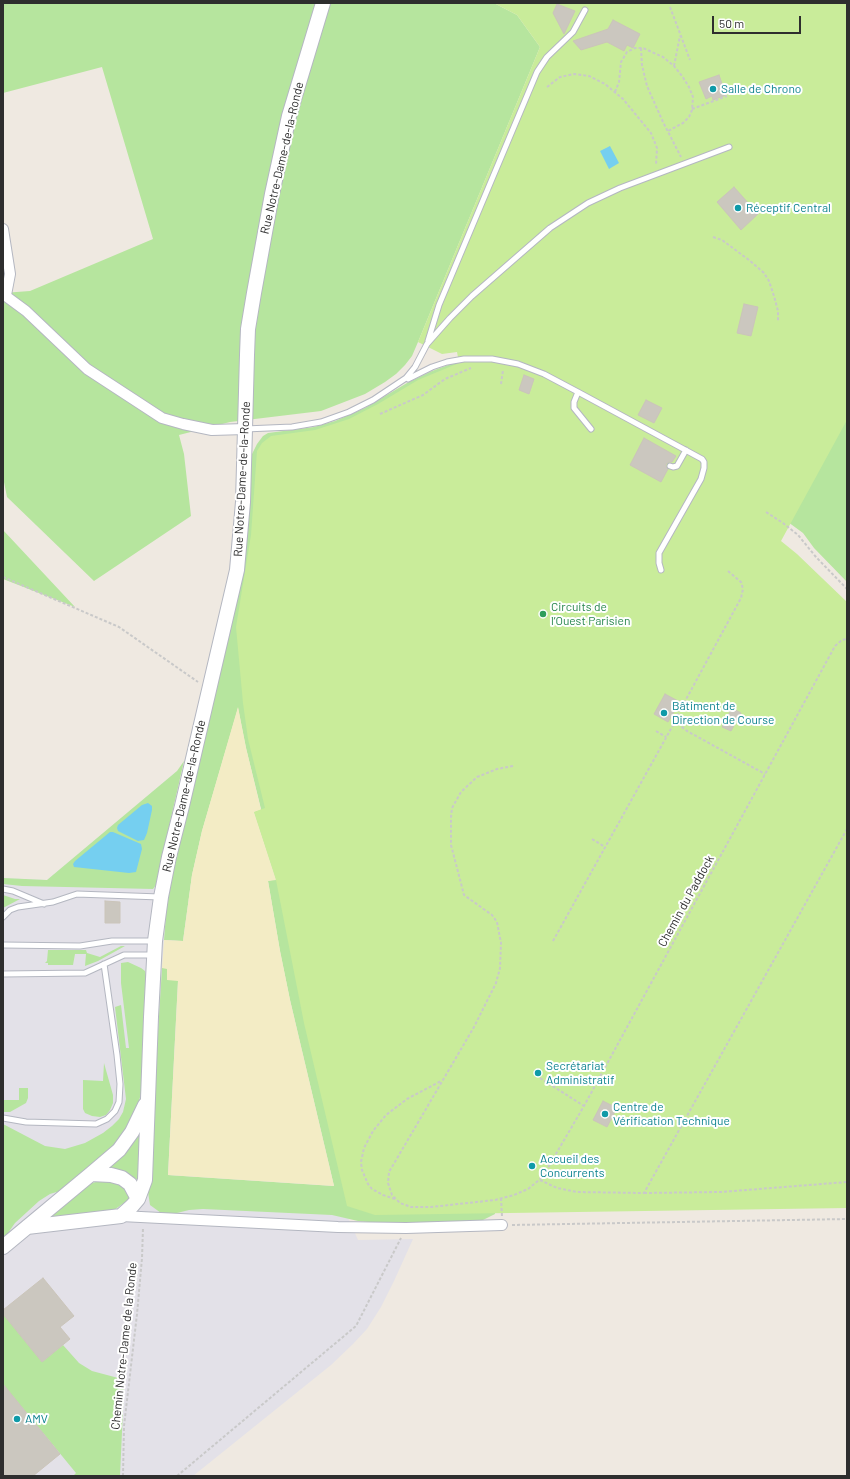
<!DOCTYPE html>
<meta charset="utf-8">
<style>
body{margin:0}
#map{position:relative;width:850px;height:1479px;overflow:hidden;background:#efe9e1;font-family:Barlow,sans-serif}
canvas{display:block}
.frame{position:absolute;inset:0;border:4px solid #2e2e2e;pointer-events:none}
.scale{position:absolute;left:712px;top:16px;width:89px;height:18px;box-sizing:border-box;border:2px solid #2e2e2e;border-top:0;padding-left:5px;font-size:12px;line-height:14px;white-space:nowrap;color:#2e2e2e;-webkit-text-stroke:3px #fff;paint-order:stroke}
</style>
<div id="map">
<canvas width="850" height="1479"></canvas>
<div class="frame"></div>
<div class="scale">50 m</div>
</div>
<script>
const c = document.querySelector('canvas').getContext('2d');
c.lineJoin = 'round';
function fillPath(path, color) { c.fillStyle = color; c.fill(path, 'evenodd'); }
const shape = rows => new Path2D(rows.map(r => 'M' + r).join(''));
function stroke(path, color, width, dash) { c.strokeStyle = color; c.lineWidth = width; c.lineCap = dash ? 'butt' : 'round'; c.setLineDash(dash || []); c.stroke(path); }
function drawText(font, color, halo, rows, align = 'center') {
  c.font = font + ' Barlow,sans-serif'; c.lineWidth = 4; c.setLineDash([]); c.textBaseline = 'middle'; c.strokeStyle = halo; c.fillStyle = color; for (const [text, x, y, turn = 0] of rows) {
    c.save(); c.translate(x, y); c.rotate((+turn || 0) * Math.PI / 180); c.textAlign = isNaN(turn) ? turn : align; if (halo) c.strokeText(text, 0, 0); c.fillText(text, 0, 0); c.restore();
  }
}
fillPath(shape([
 [177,771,152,882,169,881,290,1000,334,1186,358,1240,413,1239,394,1281,381,1307,367,1329,353,1344,331,1365,193,1476,3,1476,3,878,47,880]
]), '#e3e1e8');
fillPath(shape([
 [3,3,494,3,517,15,540,47,418,342,412,356,405,365,396,374,385,382,365,394,321,411,230,422,179,435,184,454,191,516,94,581,7,497,3,477,3,293,30,291,153,239,102,67,3,93],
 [463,361,495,1214,481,1221,450,1223,378,1223,358,1221,332,1215,203,1209,189,1210,173,1214,161,1213,150,1205,148,1192,162,968,167,968,178,981,168,1175,334,1186,290,1000,280,951,268,881,276,879,254,812,261,809,246,748,238,708,202,831,192,875,183,941,164,940,167,901,252,454,257,444,263,436,268,433,314,427,335,421,365,408,407,383,432,371,451,364],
 [847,383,847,582,814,548,803,533,777,514],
 [3,530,75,607,3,579],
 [184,761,158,875,156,885,153,889,22,886,3,884,3,878,47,880,177,771],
 [3,895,15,899,20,899,3,908],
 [121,946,125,946,98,961,85,966,86,954,75,954,73,965,48,965,48,963,45,963,47,961,48,950,86,950,87,953,100,957],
 [128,962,141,968,145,971,147,980,143,1083,137,1111,124,1137,63,1190,50,1194,39,1201,15,1223,3,1240,3,1124,45,1146,65,1149,85,1143,103,1133,112,1126,119,1119,123,1112,126,1099,115,1007,121,1005,126,1048,129,1048,121,983,121,963],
 [104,1063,113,1095,113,1103,110,1110,106,1115,100,1117,92,1116,85,1113,83,1109,83,1080,103,1081],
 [19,1088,28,1088,28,1098,26,1103,10,1112,3,1112,3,1100,19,1100],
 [143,1129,141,1172,138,1180,126,1173,108,1170,107,1166,132,1138],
 [99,1181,114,1181,124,1187,129,1197,128,1200,114,1210,53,1219,49,1217,89,1184],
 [3,1314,42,1362,63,1345,79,1363,92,1371,122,1379,124,1387,120,1476,73,1476,76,1473,3,1384]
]), '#b6e59e');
fillPath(shape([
 [238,707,246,748,261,810,254,812,276,880,268,881,280,951,290,1000,334,1186,168,1175,178,981,167,980,167,969,162,968,164,940,183,941,192,875,202,831]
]), '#f3ecc5');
fillPath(shape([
 [494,3,847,3,847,420,781,541,797,554,847,602,847,1208,375,1215,347,1206,304,1023,276,880,254,812,265,808,248,739,243,703,236,627,251,535,257,451,262,443,271,436,315,430,349,419,378,404,418,380,459,363,457,352,442,354,418,342,540,47,517,15]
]), '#c9ec9a');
fillPath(shape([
 [610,146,619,163,609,169,600,151],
 [148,803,152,806,152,810,147,833,144,840,138,841,118,831,117,828,118,825,142,805],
 [110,832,113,832,141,844,142,849,136,872,129,873,74,867,73,864,75,861]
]), '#75cff0');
const building = shape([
 [557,4,575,11,564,34,553,13,557,4],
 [613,20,640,34,633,48,627,45,624,51,607,42,581,50,573,41,608,29,613,20],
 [719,75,726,95,713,100,712,96,706,99,699,82,719,75],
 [734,187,758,214,741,230,717,202,734,187],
 [744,304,758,307,751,336,737,333,744,304],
 [524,375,534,379,529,394,519,390,524,375],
 [646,400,662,408,654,423,638,415,646,400],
 [644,438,676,456,672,462,669,462,666,464,666,467,668,469,661,482,630,465,644,438],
 [665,694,680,702,668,722,654,714,665,694],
 [732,708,741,713,731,731,722,727,732,708],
 [105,901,120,902,120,923,105,923,105,901],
 [603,1101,617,1108,607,1127,593,1120,603,1101],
 [43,1278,74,1316,60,1327,70,1339,42,1362,3,1314,3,1310,43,1278],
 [3,1384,60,1454,33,1476,3,1476,3,1384]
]);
fillPath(building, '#cbc7bf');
stroke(building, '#cbc5ba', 1);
const lane = shape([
 [428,341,439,305,537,72,547,57,573,32,585,10],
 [408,379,432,367,447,362,464,359,492,359,518,364,544,374,578,392,702,459,704,462,704,468,701,479,659,553,659,563,661,570],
 [578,392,574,402,574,408,591,429],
 [245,429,292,427,321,422,349,412,373,400,406,378,415,367,427,344,450,318,472,296,550,228,588,203,620,188,729,147],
 [670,466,673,467,677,466,686,450],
 [3,889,13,891,44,904],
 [3,917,10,910,18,907,53,902,77,894,160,897],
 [3,945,80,946,112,941,154,941],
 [3,974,85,973,124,955,154,955],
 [3,1118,26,1122,96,1124,107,1119,115,1111,119,1102,120,1084,117,1055,104,964]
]);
const street = shape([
 [3,229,10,274,6,295],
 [3,294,26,311,87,369,162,418,183,424,212,430,245,429],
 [121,1216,338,1227,406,1228,502,1225]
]);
const secondary = shape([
 [91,1174,111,1175,122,1178,130,1184,138,1199],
 [27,1227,121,1216,132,1206,138,1199,145,1180,151,1017,155,941,161,897,169,857,182,806,237,570,243,502,247,355,248,329,254,293,272,194,289,116,323,3],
 [3,1247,91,1174,119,1150,132,1132,145,1105]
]);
stroke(lane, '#b4b7c1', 7);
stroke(street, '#b4b7c1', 12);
stroke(secondary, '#b4b7c1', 16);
stroke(shape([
 [670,7,690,60],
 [641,48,642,65,647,86,663,122,681,157],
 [674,66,680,36],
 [547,87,560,77,574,74,589,76,605,84,623,99,651,133,657,148,656,165],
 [615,92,619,82,621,62,627,52,635,48,643,48,663,57,674,66,682,76,689,87,693,97,692,110,689,117,683,123,668,131],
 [692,109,727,96],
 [713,237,722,240,749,260,764,273,769,281,774,296,778,311,778,321],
 [501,384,503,370],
 [380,414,423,395,445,379,471,368],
 [766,512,783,523,798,535,816,557,847,589],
 [728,571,741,582,743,589,741,598,677,716,677,720,682,727,687,731,765,774],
 [3,577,119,627,198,682],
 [656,731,666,737],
 [513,766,497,769,477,777,461,792,452,808,451,817,451,845,464,895,492,915,497,922,501,943,500,968,496,983,474,1027,389,1172,388,1183,392,1195,400,1203,411,1207,431,1207,495,1200,514,1195,528,1189,539,1180,543,1176,584,1106,835,646,842,640,847,639],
 [592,839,605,847],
 [553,941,677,718],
 [540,1078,584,1106],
 [540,1180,557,1188,577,1192,644,1193,847,829],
 [644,1193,721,1192,847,1182],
 [501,1198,502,1216],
 [395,1199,383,1195,372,1189,368,1184,362,1170,361,1162,364,1148,373,1131,386,1115,407,1099,441,1081],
 [512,1225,847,1219],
 [123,1476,124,1426,137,1314,142,1258,143,1228],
 [177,1476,356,1326,401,1238]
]), '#c9c9c9', 2, [3, 2]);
stroke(lane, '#fff', 5);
stroke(street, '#fff', 10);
stroke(secondary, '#fff', 14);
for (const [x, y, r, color] of [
 [713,89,4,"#0f9aa8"],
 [738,208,4,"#0f9aa8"],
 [543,614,4,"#2e9e5b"],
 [664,713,4,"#0f9aa8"],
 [538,1073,4,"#0f9aa8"],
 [605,1114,4,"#0f9aa8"],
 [532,1166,4,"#0f9aa8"],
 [17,1419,4,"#0f9aa8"]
]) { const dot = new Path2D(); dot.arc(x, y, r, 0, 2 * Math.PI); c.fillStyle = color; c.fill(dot); stroke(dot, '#fff', 1.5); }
drawText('12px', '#0d838f', '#fff', [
 ["Salle de Chrono",721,89],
 ["Réceptif Central",746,208],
 ["Bâtiment de",672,706],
 ["Direction de Course",672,720],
 ["Secrétariat",546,1066],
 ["Administratif",546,1080],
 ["Centre de",613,1107],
 ["Vérification Technique",613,1121],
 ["Accueil des",540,1159],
 ["Concurrents",540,1173],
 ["AMV",25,1419]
], 'left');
drawText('12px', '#2e2e2e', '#fff', [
 ["Rue Notre-Dame-de-la-Ronde",282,158,-77],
 ["Rue Notre-Dame-de-la-Ronde",242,479,-87],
 ["Rue Notre-Dame-de-la-Ronde",184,796,-77],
 ["Chemin du Paddock",686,901,-61],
 ["Chemin Notre-Dame de la Ronde",124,1346,-84]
]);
drawText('12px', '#27864d', '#fff', [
 ["Circuits de",551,607],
 ["l’Ouest Parisien",551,621]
], 'left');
</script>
